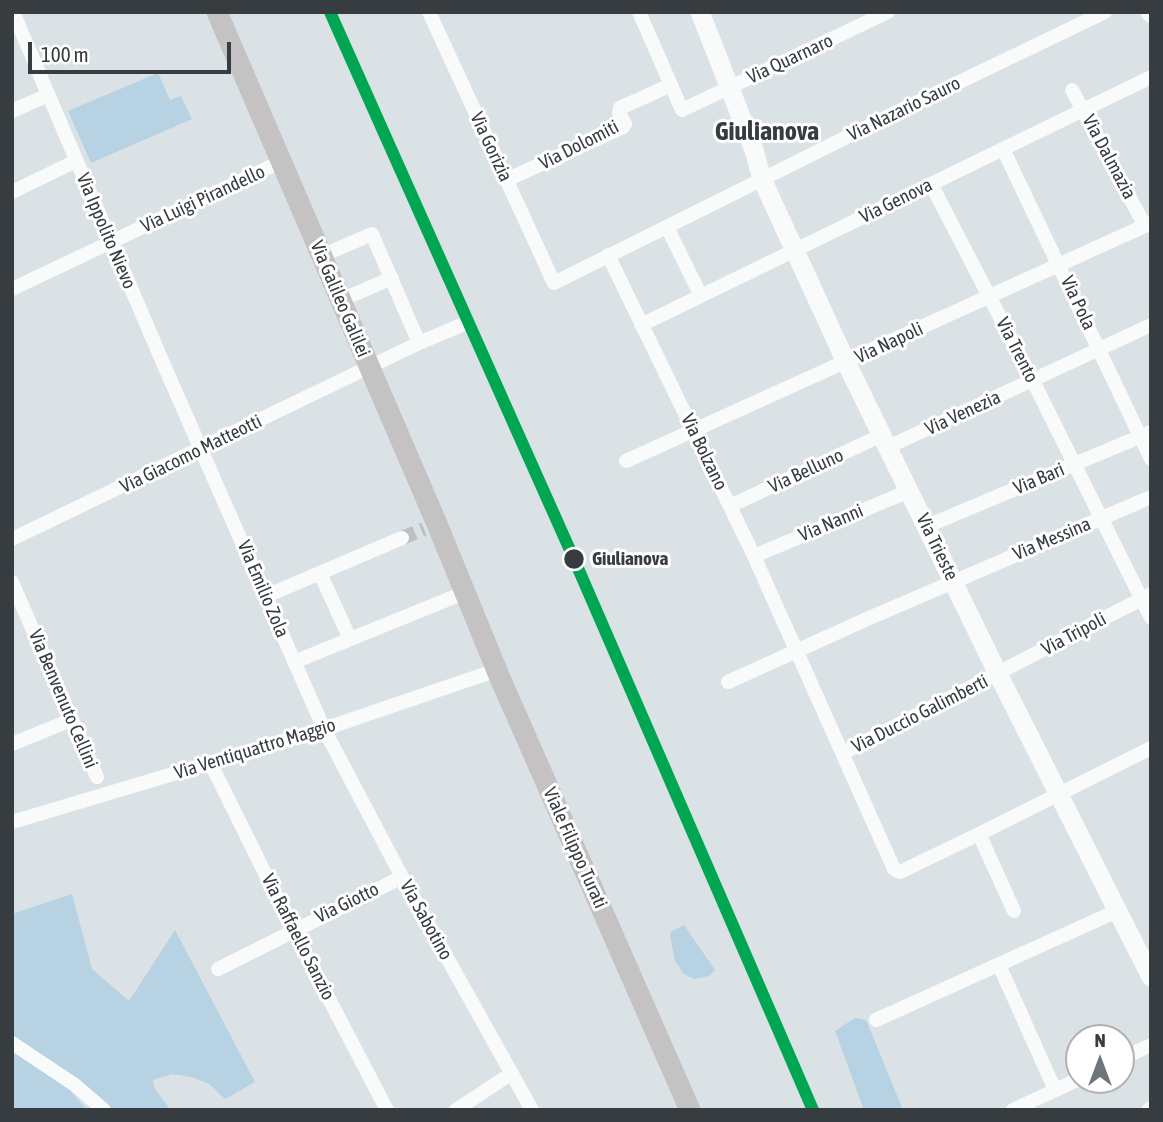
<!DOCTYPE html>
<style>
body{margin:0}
#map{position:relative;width:1163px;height:1122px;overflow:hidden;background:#dae2e6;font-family:"Asap Condensed",sans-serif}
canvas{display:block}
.frame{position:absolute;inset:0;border:14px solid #363c3f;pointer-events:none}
.north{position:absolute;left:1065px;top:1024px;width:70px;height:70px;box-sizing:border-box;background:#fff;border:2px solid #afb1b2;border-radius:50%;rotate:0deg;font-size:19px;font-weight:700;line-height:28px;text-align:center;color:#363c3f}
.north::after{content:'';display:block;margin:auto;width:24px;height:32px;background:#6f7679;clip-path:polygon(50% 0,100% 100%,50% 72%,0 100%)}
.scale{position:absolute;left:28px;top:42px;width:203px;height:32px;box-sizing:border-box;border:4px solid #363c3f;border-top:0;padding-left:9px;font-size:21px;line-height:24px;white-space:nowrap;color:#363c3f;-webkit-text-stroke:5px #fff;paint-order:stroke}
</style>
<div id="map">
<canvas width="1163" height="1122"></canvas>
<div class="frame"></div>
<div class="north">N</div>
<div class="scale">100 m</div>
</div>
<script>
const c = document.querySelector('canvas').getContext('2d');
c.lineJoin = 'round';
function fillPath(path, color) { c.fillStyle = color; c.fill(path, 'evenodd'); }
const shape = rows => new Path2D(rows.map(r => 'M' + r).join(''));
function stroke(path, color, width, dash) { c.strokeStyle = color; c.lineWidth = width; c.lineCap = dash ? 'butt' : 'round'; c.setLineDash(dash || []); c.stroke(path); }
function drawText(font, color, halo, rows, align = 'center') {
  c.font = font + ' "Asap Condensed",sans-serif'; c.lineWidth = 6; c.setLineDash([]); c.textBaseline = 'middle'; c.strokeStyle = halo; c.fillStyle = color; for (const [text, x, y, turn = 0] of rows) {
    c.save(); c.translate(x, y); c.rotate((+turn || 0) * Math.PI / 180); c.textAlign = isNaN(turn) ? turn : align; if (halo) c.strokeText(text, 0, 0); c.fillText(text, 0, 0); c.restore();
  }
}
fillPath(shape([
 [158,73,170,100,181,96,192,119,91,163,68,111],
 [72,894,92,969,129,1001,175,930,255,1082,225,1099,209,1084,192,1077,172,1074,153,1080,154,1088,171,1110,106,1110,12,1041,12,914],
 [684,925,715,970,709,976,694,979,684,974,675,961,670,935,672,931],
 [855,1018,866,1020,903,1110,864,1110,835,1031],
 [12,1049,70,1090,87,1110,12,1110]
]), '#b6d2e3');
stroke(shape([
 [402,538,424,529]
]), '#b9c1c5', 14, [14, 7]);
stroke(shape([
 [13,12,163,363,324,729,402,877,532,1110],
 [429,12,554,283,895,113,1105,12],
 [639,12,682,110,888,12],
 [1072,90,1145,226],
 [12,111,48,95],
 [1003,149,1151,459],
 [506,180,623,127,625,124,619,113,620,108,671,85],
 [931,184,1033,381,1151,618],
 [12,192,76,161],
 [667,227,701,296],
 [608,255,754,556,894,869,900,872,981,833,1151,748],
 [321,256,372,234,419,343],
 [12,289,280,162],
 [341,300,392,278],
 [641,325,1151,77],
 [888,447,1151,325],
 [626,461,1151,223],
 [730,506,882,435],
 [927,526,1151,432],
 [12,539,419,343,464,324],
 [754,556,909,491],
 [320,573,350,639],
 [12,582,97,777],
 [266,596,402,538],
 [294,662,466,592],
 [728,682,867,619,1151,497],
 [12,744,71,720],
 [843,753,1151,594],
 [210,762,293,930,387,1110],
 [12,822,324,729,497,670],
 [979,834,1014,911],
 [999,965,1055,1090],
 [218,969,402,877],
 [876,1020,1117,911],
 [12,1043,75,1085,104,1110],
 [1121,1059,1151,1045],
 [456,1110,512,1073],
 [1013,1110,1079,1079],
 [1148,1110,1151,1108]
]), '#f9fbfb', 14);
stroke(shape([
 [700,12,754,150,762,179,846,362,998,674,1151,977],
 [1150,12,1151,13]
]), '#f9fbfb', 19);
stroke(shape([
 [217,12,437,524,500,678,690,1110]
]), '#c4c2c3', 21);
stroke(shape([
 [330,12,574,559,813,1110]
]), '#00a651', 12);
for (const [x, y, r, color] of [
 [574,559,11,"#363c3f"]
]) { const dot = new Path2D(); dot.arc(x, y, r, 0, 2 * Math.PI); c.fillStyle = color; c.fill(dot); stroke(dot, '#fff', 2.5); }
drawText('19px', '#363c3f', '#fff', [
 ["Via Quarnaro",790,59,-25],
 ["Via Nazario Sauro",904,109,-26],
 ["Via Dolomiti",579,145,-27],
 ["Via Gorizia",491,147,65],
 ["Via Dalmazia",1109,157,62],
 ["Via Luigi Pirandello",203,199,-25],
 ["Via Genova",896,201,-26],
 ["Via Ippolito Nievo",106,231,67],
 ["Via Galileo Galilei",340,299,67],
 ["Via Pola",1078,303,65],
 ["Via Napoli",889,343,-25],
 ["Via Trento",1017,350,63],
 ["Via Venezia",963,413,-25],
 ["Via Bolzano",704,452,64],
 ["Via Giacomo Matteotti",191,454,-26],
 ["Via Belluno",806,471,-25],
 ["Via Bari",1039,479,-23],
 ["Via Nanni",831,523,-23],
 ["Via Messina",1052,539,-23],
 ["Via Trieste",937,547,64],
 ["Via Emilio Zola",263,589,67],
 ["Via Tripoli",1074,634,-28],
 ["Via Benvenuto Cellini",63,699,67],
 ["Via Duccio Galimberti",920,714,-27],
 ["Via Ventiquattro Maggio",255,749,-17],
 ["Viale Filippo Turati",575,848,66],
 ["Via Giotto",347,903,-26],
 ["Via Sabotino",426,920,61],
 ["Via Raffaello Sanzio",298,937,63]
]);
drawText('bold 19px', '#363c3f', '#fff', [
 ["Giulianova",592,559]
], 'left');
drawText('bold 26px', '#363c3f', '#fff', [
 ["Giulianova",767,132]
]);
</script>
